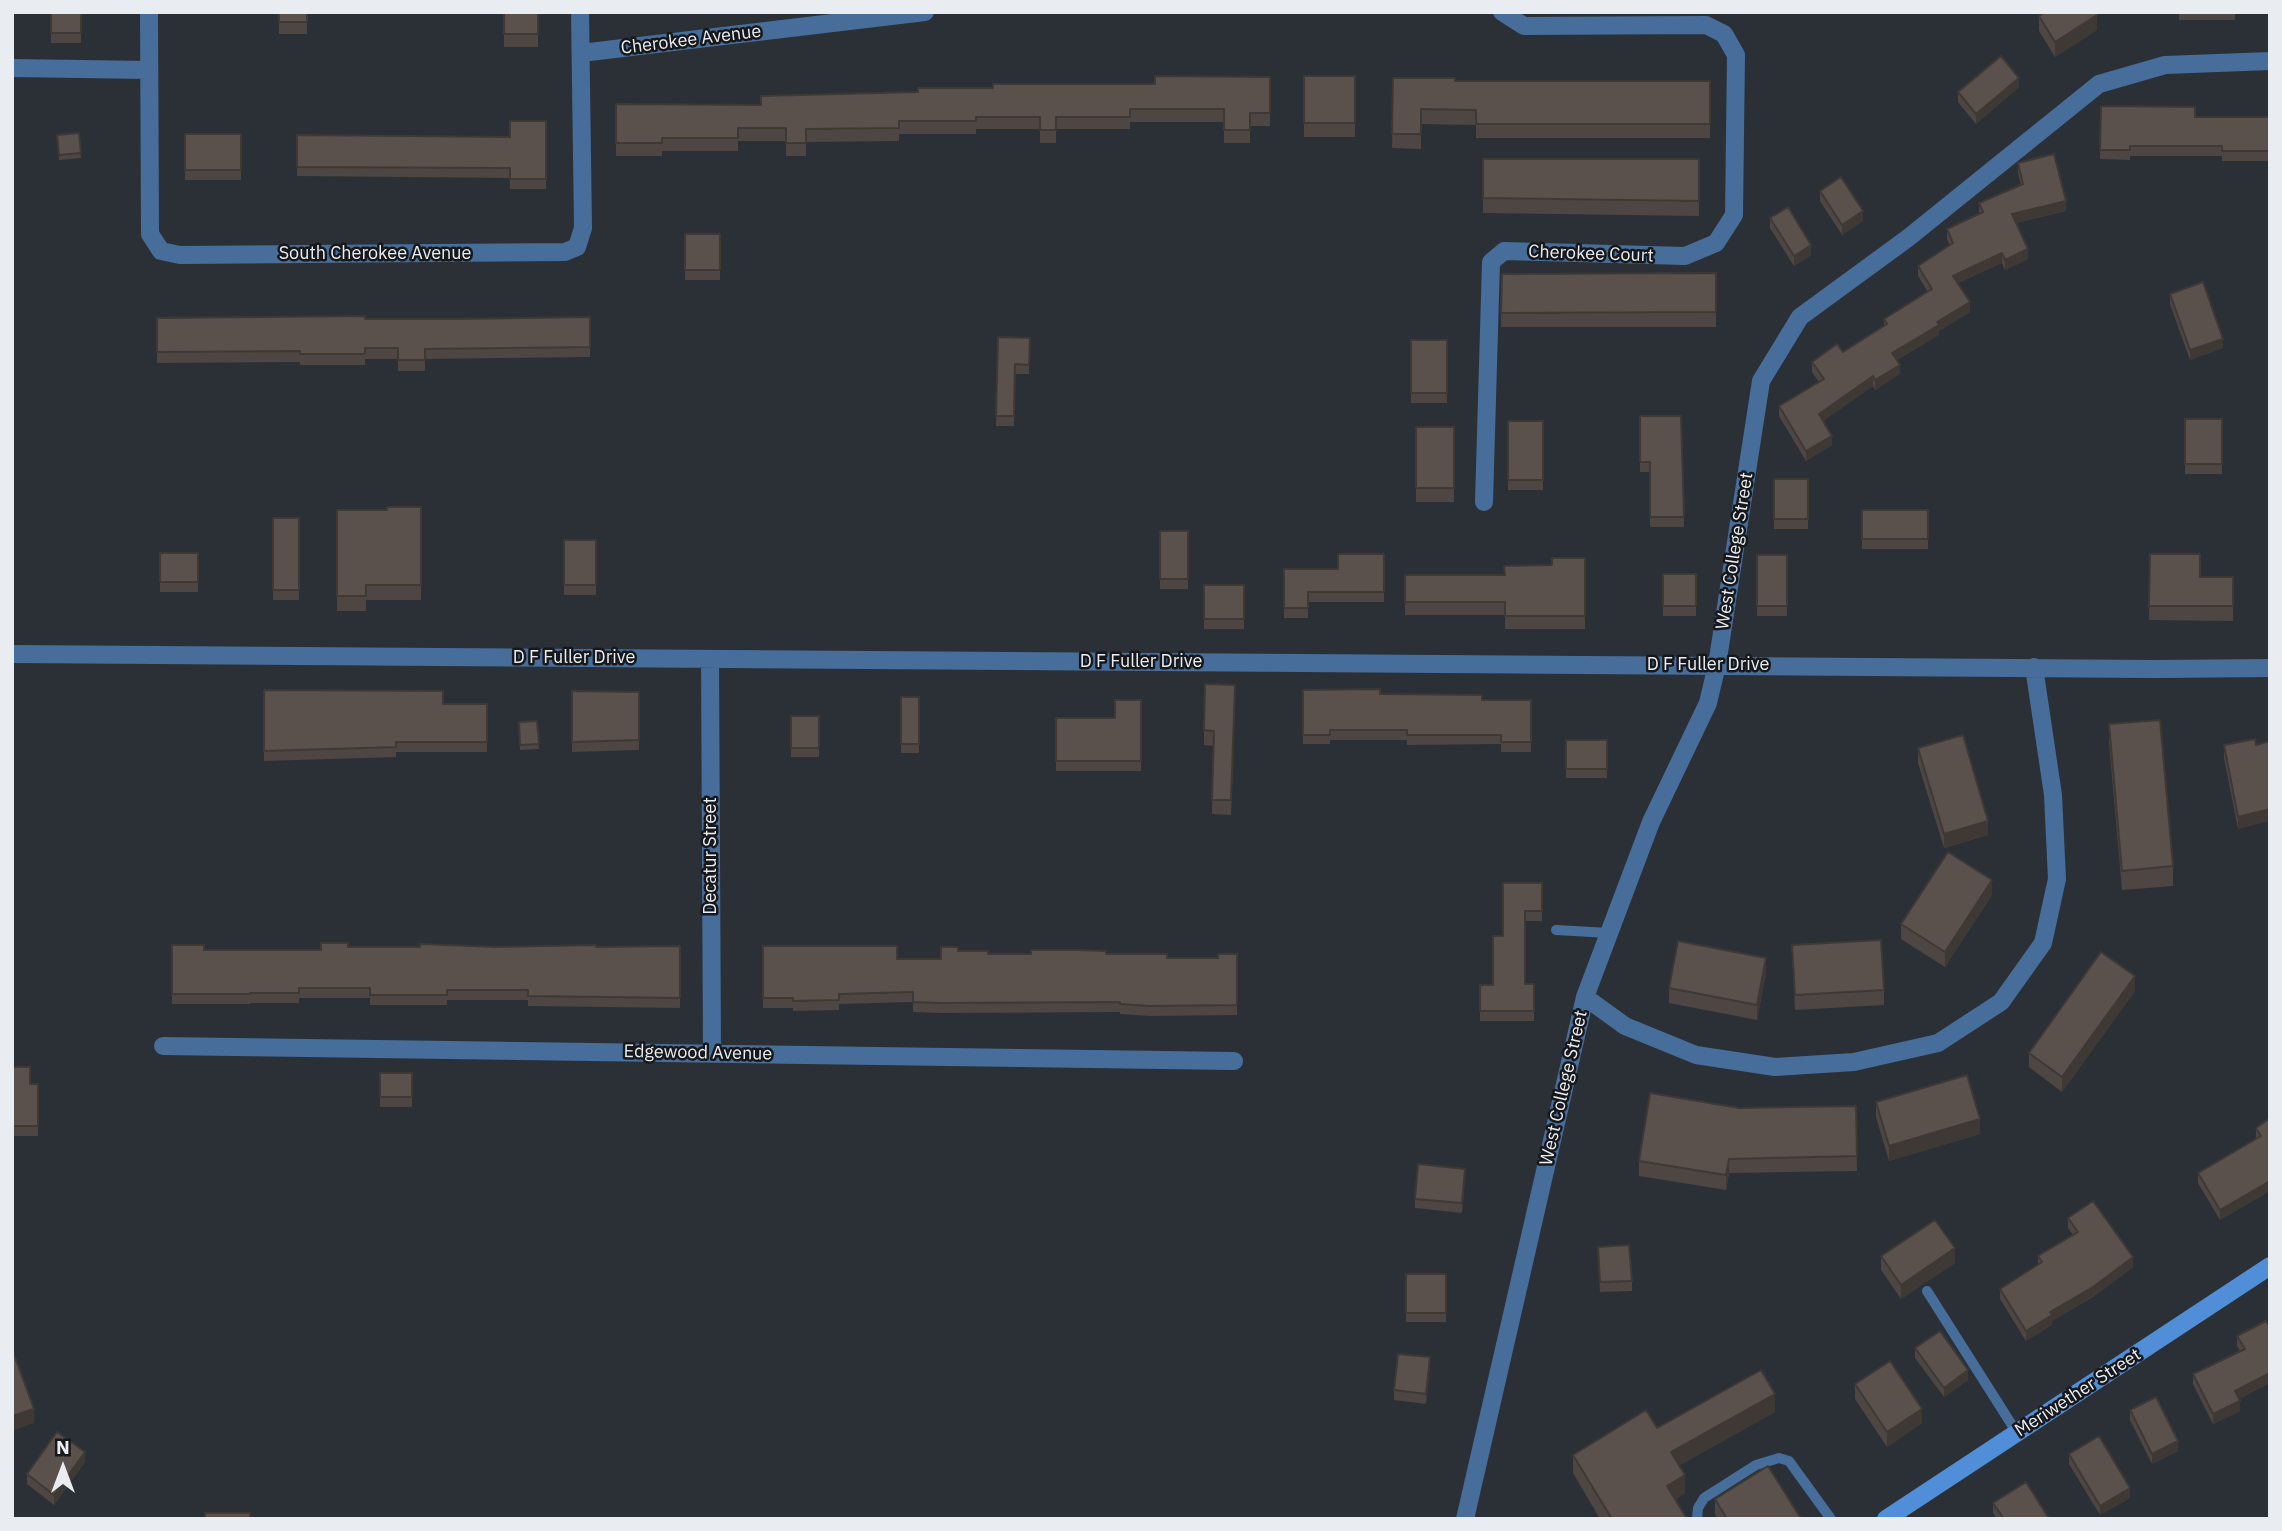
<!DOCTYPE html>
<style>
body{margin:0}
#map{position:relative;width:2282px;height:1531px;overflow:hidden;background:#2b3037;font-family:"IBM Plex Sans",sans-serif}
canvas{display:block}
.frame{position:absolute;inset:0;border:14px solid #e9edf1;pointer-events:none}
.north{position:absolute;left:28px;top:1433px;width:70px;height:70px;-webkit-text-stroke:5px #16181b;paint-order:stroke;rotate:0deg;font-size:19px;font-weight:700;line-height:28px;text-align:center;color:#e9edf1}
.north::after{content:'';display:block;margin:auto;width:24px;height:32px;background:#e9edf1;clip-path:polygon(50% 0,100% 100%,50% 72%,0 100%)}
</style>
<div id="map">
<canvas width="2282" height="1531"></canvas>
<div class="frame"></div>
<div class="north">N</div>
</div>
<script>
const c = document.querySelector('canvas').getContext('2d');
c.lineJoin = 'round';
const shape = rows => new Path2D(rows.map(r => 'M' + r).join(''));
function stroke(path, color, width, dash) { c.strokeStyle = color; c.lineWidth = width; c.lineCap = dash ? 'butt' : 'round'; c.setLineDash(dash || []); c.stroke(path); }
function fillPath(path, color) { c.fillStyle = color; c.fill(path, 'evenodd'); }
function drawText(font, color, halo, rows, align = 'center') {
  c.font = font + ' "IBM Plex Sans",sans-serif'; c.lineWidth = 5; c.setLineDash([]); c.textBaseline = 'middle'; c.strokeStyle = halo; c.fillStyle = color; for (const [text, x, y, turn = 0] of rows) {
    c.save(); c.translate(x, y); c.rotate((+turn || 0) * Math.PI / 180); c.textAlign = isNaN(turn) ? turn : align; if (halo) c.strokeText(text, 0, 0); c.fillText(text, 0, 0); c.restore();
  }
}
stroke(shape([
 [1556,930,1609,933],
 [1927,1291,2017,1433],
 [1697,1519,1698,1508,1704,1498,1756,1465,1779,1458,1789,1461,1831,1519]
]), '#476d9b', 10);
stroke(shape([
 [149,12,150,234,161,251,180,255,565,252,577,247,583,228,580,12],
 [581,53,925,12],
 [12,68,148,70],
 [1484,502,1491,262,1504,251,1685,256,1716,243,1734,215,1736,55,1724,34,1706,25,1524,26,1502,12],
 [12,654,2155,669,2270,668],
 [710,659,712,1053],
 [1585,997,1625,1026,1696,1055,1775,1067,1854,1062,1938,1043,2001,1002,2043,943,2057,879,2053,795,2034,667],
 [163,1046,1234,1061],
 [1465,1519,1585,997,1651,822,1708,703,1717,665,1761,381,1800,317,1908,238,2099,84,2165,65,2270,61]
]), '#476d9b', 18);
stroke(shape([
 [1886,1519,2270,1266]
]), '#518ed8', 18);
fillPath(shape([
 [51,12,81,12,81,43,51,43],
 [180,12,538,12,538,47,504,47,504,14,307,13,307,34,279,34,279,13,180,13],
 [2179,12,2235,12,2235,20,2179,20],
 [2039,16,2097,30,2055,57,2039,31],
 [1304,76,1355,76,1355,137,1304,137],
 [1270,77,1270,126,1250,126,1250,143,1224,143,1224,122,1130,122,1130,129,1056,129,1056,143,1040,143,1040,129,976,129,976,134,899,134,899,141,806,142,806,156,786,156,786,141,738,141,738,151,662,151,662,156,616,156,616,104,761,105,918,92,993,88,1155,84],
 [1393,78,1455,81,1710,81,1710,138,1476,138,1476,125,1421,124,1421,149,1392,148],
 [2019,87,1976,124,1958,102,1958,92],
 [2101,106,2195,117,2270,117,2269,161,2222,161,2222,156,2130,156,2130,160,2100,159],
 [546,121,546,189,510,189,510,178,297,176,297,135,510,137],
 [79,133,81,158,59,160,57,135],
 [185,134,241,134,241,180,185,180],
 [1483,159,1699,159,1699,216,1483,213],
 [2018,163,2066,211,2016,223,2028,259,2005,270,2002,263,1958,283,1970,312,1939,331,1939,335,1897,360,1900,374,1875,390,1873,386,1823,421,1832,445,1806,461,1779,416,1779,406,1819,382,1812,372,1812,362,1843,352,1884,327,1884,319,1928,292,1918,276,1918,266,1950,246,1947,239,1947,229,1979,214,1979,203,2021,185,2018,173],
 [1820,191,1863,221,1842,235,1820,201],
 [1770,218,1811,255,1794,266,1770,228],
 [685,234,720,234,720,280,685,280],
 [1716,273,1716,327,1501,327,1501,313],
 [2170,294,2223,348,2190,360,2170,304],
 [590,317,590,357,425,359,425,371,398,371,398,359,365,359,365,365,300,365,300,362,157,363,157,318,458,319],
 [998,337,1030,338,1029,374,1015,374,1014,426,996,426],
 [1411,340,1447,340,1447,403,1411,403],
 [1640,416,1681,416,1684,527,1650,527,1650,472,1640,472],
 [2185,419,2222,419,2222,474,2185,474],
 [1508,421,1543,421,1543,490,1508,490],
 [1416,427,1454,427,1454,502,1416,502],
 [1774,479,1808,479,1808,529,1774,529],
 [421,507,421,600,366,600,366,611,337,611,337,510,387,510],
 [1862,510,1928,510,1928,549,1862,549],
 [273,518,299,518,299,600,273,600],
 [1160,531,1188,531,1188,589,1160,589],
 [564,540,596,540,596,595,564,595],
 [160,553,198,553,198,592,160,592],
 [1384,554,1384,602,1308,602,1308,618,1284,618,1284,569,1338,569],
 [2150,554,2200,577,2233,577,2233,621,2149,620],
 [1757,555,1787,555,1787,616,1757,616],
 [1585,558,1585,629,1505,629,1505,615,1405,615,1405,575,1505,575],
 [1663,574,1696,574,1696,616,1663,616],
 [1204,585,1244,585,1244,629,1204,629],
 [264,690,443,704,487,704,487,752,396,752,396,757,264,761],
 [1303,690,1482,700,1531,700,1531,752,1501,752,1501,744,1407,745,1407,740,1330,740,1330,744,1303,744],
 [572,691,639,692,639,750,572,752],
 [901,697,919,697,919,753,901,753],
 [1141,700,1141,771,1056,771,1056,718,1115,718],
 [1235,700,1231,815,1212,814,1213,746,1204,745,1204,730],
 [791,716,819,716,819,757,791,757],
 [537,721,539,749,520,750,519,722],
 [2109,724,2173,866,2173,886,2122,890,2109,743],
 [1566,740,1607,740,1607,778,1566,778],
 [2224,745,2256,745,2238,829,2224,758],
 [1918,748,1988,835,1944,848,1918,763],
 [1542,883,1542,921,1525,921,1525,984,1534,984,1534,1021,1480,1021,1480,985,1493,985,1503,936],
 [1992,895,1945,967,1901,939,1901,924],
 [172,945,204,950,321,950,348,947,596,947,680,946,680,1008,528,1006,528,1000,447,1000,447,1005,370,1005,370,998,299,998,299,1003,250,1003,250,1004,172,1004],
 [1792,945,1884,990,1884,1005,1795,1010],
 [763,946,897,959,941,959,958,951,988,954,1167,958,1218,958,1237,954,1237,1015,1150,1016,1120,1014,1120,1012,941,1013,913,1012,913,1002,839,1004,839,1010,793,1011,793,1008,763,1008],
 [1766,973,1757,1020,1669,1003,1669,988],
 [2135,991,2062,1092,2029,1067,2029,1053],
 [12,1067,30,1084,38,1084,38,1136,12,1136],
 [380,1073,412,1073,412,1107,380,1107],
 [1876,1102,1980,1134,1889,1161,1876,1117],
 [1856,1106,1857,1171,1729,1173,1726,1190,1639,1176,1639,1161,1739,1108],
 [2270,1118,2270,1191,2220,1220,2198,1183,2198,1173,2256,1139,2256,1128],
 [1465,1179,1462,1213,1415,1208,1415,1199],
 [2068,1218,2133,1267,2093,1297,2052,1321,2052,1325,2026,1341,2000,1299,2000,1289,2038,1264,2038,1256,2073,1235,2068,1228],
 [1881,1256,1955,1263,1901,1299,1881,1270],
 [1598,1257,1632,1281,1632,1291,1600,1292],
 [1406,1274,1446,1274,1446,1322,1406,1322],
 [2270,1327,2270,1383,2239,1399,2240,1411,2213,1424,2193,1384,2193,1374,2240,1351,2237,1346,2237,1336],
 [1915,1348,1968,1380,1944,1397,1915,1358],
 [1430,1367,1426,1404,1394,1400,1394,1390],
 [1855,1384,1922,1423,1887,1447,1855,1399],
 [2130,1410,2178,1451,2152,1464,2130,1420],
 [1775,1412,1680,1465,1685,1493,1675,1499,1687,1519,1600,1519,1573,1473,1573,1455,1657,1428],
 [2069,1454,2130,1498,2100,1515,2069,1464],
 [85,1462,54,1505,27,1484,27,1474],
 [1715,1499,1800,1519,1718,1519,1715,1514],
 [1993,1503,2048,1519,1997,1519,1993,1513]
]), '#4d4642');
fillPath(shape([
 [2097,15,2097,30,2055,57,2055,42],
 [2019,78,2019,87,1976,124,1976,114],
 [2066,201,2066,211,2012,224,2012,214],
 [1863,211,1863,221,1842,235,1842,225],
 [1811,245,1811,255,1794,266,1794,256],
 [2028,249,2028,259,2005,270,2005,260],
 [2002,253,2002,263,1953,285,1953,276],
 [1970,302,1970,312,1939,331,1939,335,1892,363,1892,353,1937,322],
 [2223,339,2223,348,2190,360,2190,350],
 [1900,365,1900,374,1875,390,1875,380],
 [1873,376,1873,386,1819,424,1819,414],
 [1832,436,1832,445,1806,461,1806,451],
 [2270,809,2270,821,2238,829,2238,817],
 [1988,821,1988,835,1944,848,1944,834],
 [1992,880,1992,895,1945,967,1945,952],
 [1766,958,1766,973,1757,1020,1757,1005],
 [2135,976,2135,991,2062,1092,2062,1077],
 [1980,1119,1980,1134,1889,1161,1889,1146],
 [1729,1159,1729,1173,1726,1190,1726,1175],
 [1465,1169,1465,1179,1462,1213,1462,1203],
 [2270,1181,2270,1191,2220,1220,2220,1210],
 [1955,1248,1955,1263,1901,1299,1901,1285],
 [2133,1257,2133,1267,2093,1297,2052,1321,2052,1325,2026,1341,2026,1331,2050,1312],
 [1430,1357,1430,1367,1426,1404,1426,1394],
 [1968,1370,1968,1380,1944,1397,1944,1388],
 [2270,1373,2270,1383,2235,1401,2235,1391],
 [1775,1394,1775,1412,1671,1470,1671,1452],
 [2240,1401,2240,1411,2213,1424,2213,1414],
 [34,1409,34,1423,12,1431,12,1416],
 [1922,1409,1922,1423,1887,1447,1887,1432],
 [2178,1441,2178,1451,2152,1464,2152,1454],
 [85,1452,85,1462,54,1505,54,1495],
 [1685,1475,1685,1493,1667,1505,1667,1486],
 [2130,1488,2130,1498,2100,1515,2100,1506]
]), '#3f3936');
const building = shape([
 [51,12,81,12,81,33,51,33,51,12],
 [279,12,307,12,307,22,279,22,279,12],
 [504,12,538,12,538,34,504,34,504,12],
 [2045,12,2095,12,2097,15,2055,42,2039,16,2045,12],
 [2001,56,2019,78,1976,114,1958,92,2001,56],
 [1155,76,1270,77,1270,113,1250,113,1250,130,1224,130,1224,109,1130,109,1130,117,1056,117,1056,130,1040,130,1040,117,976,117,976,121,899,121,899,128,806,129,806,143,786,143,786,128,738,128,738,138,662,138,662,143,616,143,616,104,761,105,761,96,918,92,918,88,993,88,993,84,1155,84,1155,76],
 [1304,76,1355,76,1355,123,1304,123,1304,76],
 [1393,78,1455,78,1455,81,1710,81,1710,124,1476,124,1476,110,1421,109,1421,134,1392,134,1393,78],
 [2101,106,2195,107,2195,117,2270,117,2269,151,2222,151,2222,146,2130,146,2130,150,2100,150,2101,106],
 [510,121,546,121,546,179,510,179,510,168,297,167,297,135,510,137,510,121],
 [79,133,81,153,59,155,57,135,79,133],
 [185,134,241,134,241,170,185,170,185,134],
 [2054,154,2066,201,2012,214,2028,249,2005,260,2002,253,1953,276,1970,302,1937,322,1939,325,1892,353,1900,365,1875,380,1873,376,1819,414,1832,436,1806,451,1779,406,1824,379,1812,362,1837,344,1843,352,1887,324,1884,319,1932,289,1918,266,1953,243,1947,229,1983,212,1979,203,2023,184,2018,163,2054,154],
 [1483,159,1699,159,1699,201,1483,198,1483,159],
 [1841,177,1863,211,1842,225,1820,191,1841,177],
 [1788,207,1811,245,1794,256,1770,218,1788,207],
 [685,234,720,234,720,270,685,270,685,234],
 [1716,273,1716,312,1501,313,1502,274,1716,273],
 [2203,282,2223,339,2190,350,2170,294,2203,282],
 [365,316,365,319,458,319,590,317,590,347,425,349,425,360,398,360,398,348,365,348,365,354,300,354,300,351,157,352,157,318,365,316],
 [998,337,1030,338,1029,365,1015,364,1014,416,996,416,998,337],
 [1411,340,1447,340,1447,393,1411,393,1411,340],
 [1640,416,1681,416,1684,517,1650,517,1650,462,1640,462,1640,416],
 [2185,419,2222,419,2222,464,2185,464,2185,419],
 [1508,421,1543,421,1543,480,1508,480,1508,421],
 [1416,427,1454,427,1454,488,1416,488,1416,427],
 [1774,479,1808,479,1808,519,1774,519,1774,479],
 [387,507,421,507,421,585,366,585,366,596,337,596,337,510,387,510,387,507],
 [1862,510,1928,510,1928,539,1862,539,1862,510],
 [273,518,299,518,299,590,273,590,273,518],
 [1160,531,1188,531,1188,579,1160,579,1160,531],
 [564,540,596,540,596,585,564,585,564,540],
 [160,553,198,553,198,582,160,582,160,553],
 [1338,554,1384,554,1384,592,1308,592,1308,608,1284,608,1284,569,1338,569,1338,554],
 [2150,554,2200,554,2200,577,2233,577,2233,606,2149,606,2150,554],
 [1757,555,1787,555,1787,606,1757,606,1757,555],
 [1552,558,1585,558,1585,616,1505,616,1505,602,1405,602,1405,575,1505,575,1504,566,1552,565,1552,558],
 [1663,574,1696,574,1696,606,1663,606,1663,574],
 [1204,585,1244,585,1244,619,1204,619,1204,585],
 [1205,684,1235,685,1231,800,1212,800,1214,731,1204,730,1205,684],
 [1380,689,1380,694,1482,695,1482,700,1531,700,1531,742,1501,742,1501,735,1407,735,1407,730,1330,730,1330,735,1303,735,1303,690,1380,689],
 [264,690,443,691,443,704,487,704,487,742,396,742,396,747,264,751,264,690],
 [572,691,639,692,639,740,572,742,572,691],
 [901,697,919,697,919,744,901,744,901,697],
 [1115,700,1141,700,1141,761,1056,761,1056,718,1115,718,1115,700],
 [791,716,819,716,819,748,791,748,791,716],
 [2160,720,2173,866,2122,871,2109,724,2160,720],
 [537,721,539,744,520,745,519,722,537,721],
 [1963,735,1988,821,1944,834,1918,748,1963,735],
 [2255,739,2256,745,2270,741,2270,809,2238,817,2224,745,2255,739],
 [1566,740,1607,740,1607,769,1566,769,1566,740],
 [1948,852,1992,880,1945,952,1901,924,1948,852],
 [1503,883,1542,883,1542,911,1525,911,1525,984,1534,984,1534,1011,1480,1011,1480,985,1493,985,1493,936,1503,936,1503,883],
 [1881,940,1884,990,1795,995,1792,945,1881,940],
 [1678,941,1766,958,1757,1005,1669,988,1678,941],
 [321,943,348,943,348,947,420,947,420,944,496,947,596,945,596,947,680,946,680,998,528,996,528,990,447,990,447,995,370,995,370,988,299,988,299,993,250,993,250,994,172,994,172,945,204,945,204,950,321,950,321,943],
 [763,946,897,946,897,959,941,959,941,947,958,947,958,951,988,951,988,954,1031,954,1031,950,1077,950,1106,951,1106,954,1167,954,1167,958,1218,958,1218,954,1237,954,1237,1005,1150,1006,1120,1004,1120,1002,941,1003,913,1002,913,992,839,994,839,1000,793,1001,793,998,763,998,763,946],
 [2101,952,2135,976,2062,1077,2029,1053,2101,952],
 [12,1067,30,1067,30,1084,38,1084,38,1126,12,1126,12,1067],
 [380,1073,412,1073,412,1097,380,1097,380,1073],
 [1967,1075,1980,1119,1889,1146,1876,1102,1967,1075],
 [1650,1093,1739,1108,1856,1106,1857,1156,1729,1159,1726,1175,1639,1161,1650,1093],
 [2270,1118,2270,1181,2220,1210,2198,1173,2261,1136,2256,1128,2270,1118],
 [1418,1164,1465,1169,1462,1203,1415,1199,1418,1164],
 [2093,1201,2133,1257,2093,1287,2050,1312,2052,1315,2026,1331,2000,1289,2042,1262,2038,1256,2078,1232,2068,1218,2093,1201],
 [1935,1220,1955,1248,1901,1285,1881,1256,1935,1220],
 [1629,1245,1632,1281,1600,1282,1598,1247,1629,1245],
 [1406,1274,1446,1274,1446,1313,1406,1313,1406,1274],
 [2266,1321,2270,1327,2270,1373,2235,1391,2240,1401,2213,1414,2193,1374,2245,1349,2237,1336,2266,1321],
 [1940,1331,1968,1370,1944,1388,1915,1348,1940,1331],
 [12,1352,13,1352,34,1409,12,1416,12,1352],
 [1398,1354,1430,1357,1426,1394,1394,1390,1398,1354],
 [1890,1361,1922,1409,1887,1432,1855,1384,1890,1361],
 [1761,1370,1775,1394,1671,1452,1685,1475,1667,1486,1687,1519,1612,1519,1573,1455,1646,1410,1657,1428,1761,1370],
 [2156,1397,2178,1441,2152,1454,2130,1410,2156,1397],
 [57,1432,85,1452,54,1495,27,1474,57,1432],
 [2099,1436,2130,1488,2100,1506,2069,1454,2099,1436],
 [1768,1466,1800,1517,1797,1519,1727,1519,1715,1499,1768,1466],
 [2026,1482,2048,1517,2045,1519,2004,1519,1993,1503,2026,1482],
 [205,1513,250,1513,250,1519,205,1519,205,1513]
]);
fillPath(building, '#5a514d');
stroke(building, '#3f3936', 2);
drawText('18px', '#e9edf1', '#16181b', [
 ["Cherokee Avenue",691,40,-7],
 ["South Cherokee Avenue",375,254],
 ["Cherokee Court",1591,254,2],
 ["West College Street",1735,551,-81],
 ["D F Fuller Drive",574,658],
 ["D F Fuller Drive",1141,662],
 ["D F Fuller Drive",1708,665],
 ["Decatur Street",711,856,-90],
 ["Edgewood Avenue",698,1053,1],
 ["West College Street",1564,1088,-77],
 ["Meriwether Street",2078,1393,-33]
]);
</script>
